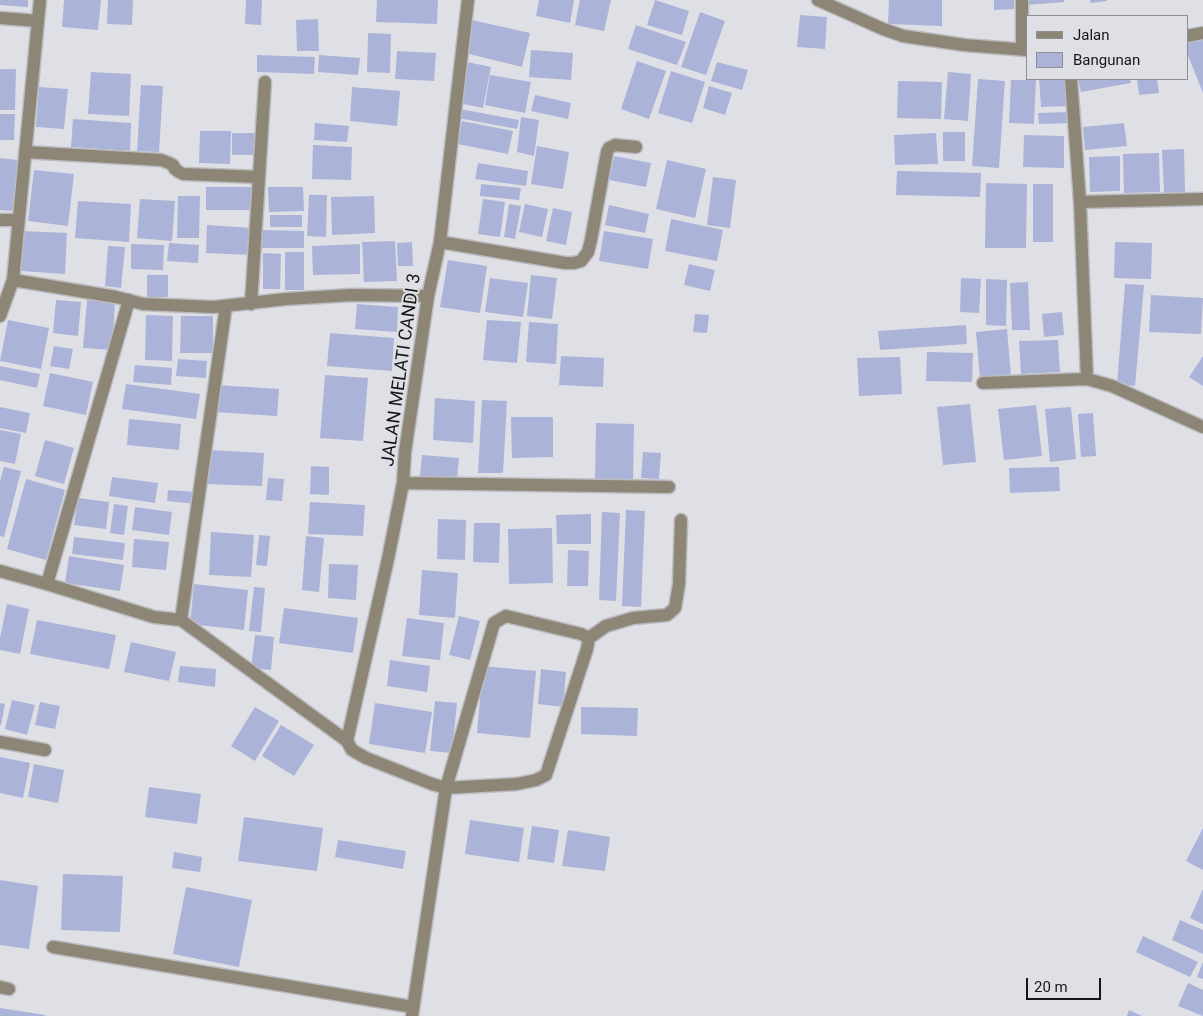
<!DOCTYPE html>
<style>
body{margin:0}
#map{position:relative;width:1203px;height:1016px;overflow:hidden;background:#dfe0e5;font-family:Roboto,sans-serif}
canvas{display:block}
.legend{position:absolute;left:1026px;top:15px;width:162px;height:65px;box-sizing:border-box;background:#dfe0e5;border:1px solid #8e8f93;margin:0;padding:6px 9px;list-style:none;font-size:15px;color:#151617}
.legend li{display:flex;align-items:center;gap:10px;height:25px}
.legend b{width:25px;border:1px solid #8e8f93}
.scale{position:absolute;left:1026px;top:978px;width:75px;height:22px;box-sizing:border-box;border:2px solid #151617;border-top:0;padding-left:6px;font-size:15px;line-height:18px;white-space:nowrap;color:#151617;-webkit-text-stroke:4px #dfe0e5;paint-order:stroke}
</style>
<div id="map">
<canvas width="1203" height="1016"></canvas>
<ul class="legend">
<li><b style="height:6px;background:#8d8676"></b>Jalan</li>
<li><b style="height:14px;background:#acb3d9"></b>Bangunan</li>
</ul>
<div class="scale">20 m</div>
</div>
<script>
const c = document.querySelector('canvas').getContext('2d');
c.lineJoin = 'round';
function fillPath(path, color) { c.fillStyle = color; c.fill(path, 'evenodd'); }
const shape = rows => new Path2D(rows.map(r => 'M' + r).join(''));
function stroke(path, color, width, dash) { c.strokeStyle = color; c.lineWidth = width; c.lineCap = dash ? 'butt' : 'round'; c.setLineDash(dash || []); c.stroke(path); }
function drawText(font, color, halo, rows, align = 'center') {
  c.font = font + ' Roboto,sans-serif'; c.lineWidth = 4; c.setLineDash([]); c.textBaseline = 'middle'; c.strokeStyle = halo; c.fillStyle = color; for (const [text, x, y, turn = 0] of rows) {
    c.save(); c.translate(x, y); c.rotate((+turn || 0) * Math.PI / 180); c.textAlign = isNaN(turn) ? turn : align; if (halo) c.strokeText(text, 0, 0); c.fillText(text, 0, 0); c.restore();
  }
}
fillPath(shape([
 [0,0,28,0,28,7,0,5],
 [64,0,101,0,98,30,62,27],
 [108,0,133,0,132,25,107,24],
 [246,0,262,0,261,25,245,24],
 [377,0,438,0,437,24,376,22],
 [539,0,574,0,570,23,536,16],
 [580,0,611,0,604,31,575,25],
 [655,0,689,11,682,35,647,25],
 [889,0,942,0,942,26,888,24],
 [994,0,1014,0,1014,9,994,10],
 [1026,0,1064,0,1064,2,1026,5],
 [1090,0,1107,0,1107,1,1091,3],
 [700,12,725,21,706,75,681,67],
 [800,15,827,17,825,49,797,47],
 [318,19,319,51,297,51,296,20],
 [472,20,530,33,522,67,465,53],
 [636,25,686,42,677,65,628,49],
 [368,33,391,34,390,73,367,72],
 [1203,37,1203,93,1187,53,1187,44],
 [531,50,573,53,571,80,529,77],
 [397,51,436,53,434,81,395,79],
 [257,55,315,57,314,74,257,72],
 [319,55,360,58,358,75,318,72],
 [637,61,666,71,649,119,621,109],
 [467,62,491,67,483,108,458,103],
 [717,62,748,70,742,90,711,81],
 [0,69,16,69,15,110,0,110],
 [671,71,705,82,692,123,658,113],
 [91,72,131,74,129,116,88,114],
 [948,72,971,74,968,121,944,119],
 [490,75,531,82,525,113,485,105],
 [978,79,1005,81,999,168,972,166],
 [1039,79,1066,79,1067,106,1041,107],
 [1078,79,1130,79,1131,83,1081,92],
 [1137,79,1157,79,1159,93,1139,95],
 [1011,80,1036,80,1034,124,1009,123],
 [898,81,942,82,941,119,897,118],
 [141,85,163,86,159,152,137,151],
 [709,86,732,93,725,115,703,108],
 [39,87,68,89,64,129,36,127],
 [352,87,400,91,397,126,350,121],
 [535,95,571,103,568,119,531,111],
 [460,109,519,120,517,129,458,118],
 [1070,112,1071,123,1039,124,1038,113],
 [0,114,15,114,14,140,0,140],
 [521,117,539,120,534,156,517,152],
 [73,119,131,123,130,151,71,147],
 [462,121,513,131,508,154,458,144],
 [315,123,349,126,347,142,314,140],
 [1124,123,1127,146,1085,150,1083,127],
 [200,131,231,131,230,164,199,163],
 [943,132,965,132,965,161,943,161],
 [232,133,257,133,257,155,232,155],
 [936,133,938,164,895,165,894,135],
 [1024,135,1064,136,1064,168,1023,167],
 [313,145,352,147,351,180,312,179],
 [537,146,569,152,563,189,531,184],
 [1184,149,1185,192,1164,193,1162,150],
 [1159,153,1160,192,1124,193,1123,154],
 [614,156,651,163,646,187,609,180],
 [1120,156,1120,191,1090,192,1089,157],
 [0,158,18,160,13,211,0,210],
 [667,160,706,169,695,218,656,209],
 [478,163,528,171,526,186,475,179],
 [34,170,74,174,68,226,28,221],
 [897,171,981,173,980,197,896,195],
 [713,177,736,180,730,228,707,225],
 [986,183,1027,184,1026,248,985,248],
 [481,184,521,188,519,200,480,196],
 [1033,184,1053,184,1053,242,1033,242],
 [206,187,252,187,252,210,206,210],
 [268,187,303,187,304,211,269,212],
 [309,195,327,195,326,237,307,236],
 [178,196,200,196,199,238,177,238],
 [374,196,375,233,332,235,331,197],
 [140,199,175,201,172,241,137,238],
 [483,199,505,202,500,237,478,234],
 [78,201,131,204,129,242,75,238],
 [509,204,521,206,515,239,504,237],
 [525,204,548,209,542,237,519,232],
 [609,205,649,214,645,233,605,225],
 [553,208,572,212,566,245,546,241],
 [270,215,302,215,302,227,270,227],
 [671,219,723,230,717,261,665,251],
 [207,225,253,228,251,255,206,253],
 [262,230,304,231,304,248,262,248],
 [23,231,67,233,65,274,21,271],
 [604,231,653,239,648,269,599,261],
 [395,241,397,281,364,282,362,242],
 [412,242,413,266,398,266,397,243],
 [1115,242,1152,243,1151,279,1114,278],
 [169,243,199,245,198,263,167,261],
 [131,244,164,245,163,270,131,269],
 [360,244,360,274,313,275,312,246],
 [108,246,125,247,121,288,105,286],
 [285,252,304,252,304,290,285,290],
 [263,253,281,254,280,289,263,289],
 [448,260,487,266,480,313,440,307],
 [689,264,715,270,710,291,684,285],
 [147,275,168,275,168,297,147,297],
 [531,275,557,278,552,319,527,316],
 [490,278,528,283,523,317,485,312],
 [961,278,981,279,979,313,960,312],
 [986,279,1007,280,1006,326,986,325],
 [1028,282,1030,330,1012,330,1010,283],
 [1125,284,1144,285,1135,386,1117,384],
 [1151,295,1203,298,1201,334,1149,332],
 [56,300,81,302,78,336,53,333],
 [87,300,115,302,112,350,83,348],
 [357,304,398,307,397,332,355,329],
 [1062,312,1064,335,1044,337,1042,314],
 [695,314,709,315,707,333,693,332],
 [146,315,173,316,172,361,145,360],
 [181,316,213,316,213,353,180,353],
 [8,320,49,328,41,369,0,361],
 [487,320,521,322,517,363,483,360],
 [529,322,558,324,556,364,526,362],
 [966,325,967,344,880,350,878,331],
 [1007,329,1011,375,980,378,976,332],
 [330,333,394,338,392,371,327,366],
 [1058,340,1060,372,1021,374,1019,341],
 [54,346,73,349,69,369,50,366],
 [927,352,973,353,972,382,926,381],
 [561,356,604,358,603,387,559,385],
 [1203,356,1203,386,1189,377],
 [900,357,902,394,859,396,857,358],
 [178,359,207,361,206,378,176,376],
 [135,365,172,368,171,385,133,382],
 [0,366,40,374,37,388,0,380],
 [50,373,93,382,86,415,43,406],
 [325,375,368,378,363,441,320,438],
 [126,384,200,394,196,419,122,409],
 [216,385,279,389,277,416,214,412],
 [435,398,475,401,473,443,433,440],
 [482,400,507,401,503,473,478,473],
 [970,404,976,462,943,465,937,407],
 [1036,405,1042,456,1004,460,998,409],
 [0,407,30,413,26,433,0,428],
 [1071,407,1076,459,1050,462,1045,409],
 [1093,413,1096,456,1081,457,1078,414],
 [511,417,553,417,553,457,512,458],
 [129,419,181,424,179,450,127,445],
 [596,423,634,424,633,482,595,480],
 [0,430,21,434,15,464,0,461],
 [45,440,74,448,64,484,35,476],
 [208,450,264,453,262,486,206,484],
 [643,452,661,453,659,479,641,478],
 [422,455,459,458,457,479,420,476],
 [311,466,329,467,329,495,310,494],
 [4,467,21,471,4,537,0,536,0,481],
 [1059,467,1060,491,1010,493,1009,468],
 [112,477,158,483,155,503,109,496],
 [268,478,284,479,282,501,266,500],
 [26,479,65,490,46,560,7,549],
 [168,490,197,492,196,504,167,501],
 [78,498,109,502,106,529,74,525],
 [310,502,365,505,363,536,308,534],
 [114,504,128,506,124,535,110,533],
 [135,507,172,512,169,535,132,530],
 [626,510,645,511,641,607,622,606],
 [602,512,620,513,616,601,599,600],
 [591,514,591,544,557,544,556,515],
 [438,519,466,520,465,560,437,559],
 [474,523,500,523,499,563,473,562],
 [552,528,553,583,509,584,508,529],
 [211,532,254,535,251,577,209,575],
 [259,535,270,536,267,566,256,565],
 [306,536,324,538,319,592,302,590],
 [74,537,125,543,123,560,72,554],
 [134,539,169,542,166,570,132,567],
 [568,550,589,551,588,586,567,586],
 [69,556,124,565,120,591,65,583],
 [329,564,358,565,356,600,328,598],
 [422,570,458,573,455,618,419,615],
 [194,584,248,590,244,630,190,624],
 [254,587,265,588,261,632,249,631],
 [7,604,29,609,20,654,0,650,0,638],
 [284,608,358,618,353,653,279,643],
 [459,616,480,621,470,660,449,655],
 [407,618,444,623,440,660,402,656],
 [37,620,116,635,109,669,30,654],
 [255,635,274,637,271,670,251,668],
 [131,642,176,652,169,681,124,672],
 [390,660,430,666,427,692,387,686],
 [180,666,216,669,215,687,178,682],
 [483,666,536,671,530,738,477,733],
 [541,669,566,672,563,707,538,704],
 [12,700,35,705,27,735,5,729],
 [435,701,457,703,452,753,430,751],
 [40,702,60,706,55,729,35,725],
 [0,703,5,704,1,725,0,725],
 [375,703,432,712,425,753,369,744],
 [255,707,279,721,255,761,231,746],
 [581,707,638,708,637,736,581,734],
 [281,725,314,745,294,776,262,756],
 [0,757,30,763,23,798,0,793],
 [34,764,64,770,58,803,28,797],
 [149,787,201,794,197,824,145,817],
 [244,817,323,828,317,871,238,861],
 [470,820,524,828,519,862,465,854],
 [532,826,559,830,554,863,527,859],
 [1203,828,1203,870,1186,861],
 [568,830,610,837,605,871,562,866],
 [338,840,406,851,403,869,335,857],
 [174,852,202,857,200,872,172,868],
 [63,874,123,876,120,932,61,930],
 [0,880,38,886,29,949,0,945],
 [186,887,252,900,239,967,173,954],
 [1203,889,1203,924,1190,918],
 [1180,920,1203,930,1203,954,1172,940],
 [1143,936,1198,962,1190,977,1136,952],
 [1203,962,1203,979,1197,977],
 [1188,983,1203,990,1203,1016,1178,1006],
 [0,1008,45,1015,45,1016,0,1016],
 [1129,1010,1142,1016,1127,1016]
]), '#acb3d9');
const minor = shape([
 [40,0,13,280,116,297,143,304,214,307,286,299,352,295,428,296],
 [818,0,883,29,903,36,964,45,1027,50],
 [1022,0,1022,49],
 [0,18,38,21],
 [1187,36,1203,33],
 [1071,79,1080,202,1087,379],
 [25,152,161,160,169,163,173,165,175,169,179,172,183,174,259,177],
 [1080,202,1203,199],
 [0,220,18,220],
 [440,242,565,263,574,263,581,261,588,252,591,240,607,152,609,148,615,145,636,147],
 [251,304,265,82],
 [0,316,13,280],
 [983,383,1087,379,1112,386,1203,427],
 [403,483,669,487],
 [0,571,47,584,154,617,181,620,347,741,352,750,366,758,432,784,446,788,412,1016],
 [47,584,129,300],
 [506,616,581,634,589,638,587,649,546,775,536,780,517,784,446,788,494,623,506,616],
 [181,620,226,306],
 [589,638,606,626,633,618,667,615,675,608,679,584,681,520],
 [347,741,388,559,403,483,405,452,428,296,440,242,468,0],
 [0,742,45,750],
 [53,947,413,1007],
 [0,987,9,989]
]);
stroke(minor, '#bbbcc0', 15);
stroke(minor, '#8d8676', 12);
drawText('18px', '#151617', '#dfe0e5', [
 ["JALAN MELATI CANDI 3",402,370,-82]
]);
</script>
